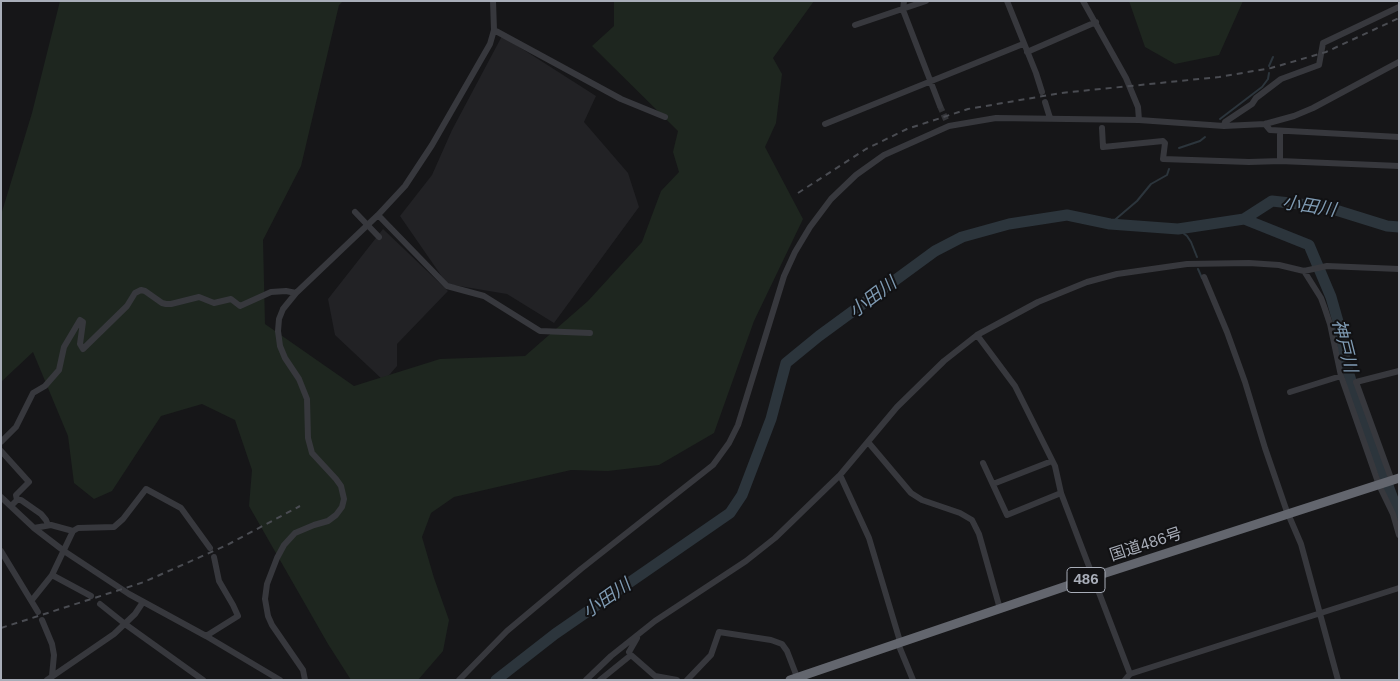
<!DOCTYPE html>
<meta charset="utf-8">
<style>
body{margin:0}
#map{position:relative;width:1400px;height:681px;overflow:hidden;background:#161618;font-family:Helvetica,sans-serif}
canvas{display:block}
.frame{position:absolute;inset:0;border:2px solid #a8adb8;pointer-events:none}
</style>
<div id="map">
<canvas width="1400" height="681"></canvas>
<div class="frame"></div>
</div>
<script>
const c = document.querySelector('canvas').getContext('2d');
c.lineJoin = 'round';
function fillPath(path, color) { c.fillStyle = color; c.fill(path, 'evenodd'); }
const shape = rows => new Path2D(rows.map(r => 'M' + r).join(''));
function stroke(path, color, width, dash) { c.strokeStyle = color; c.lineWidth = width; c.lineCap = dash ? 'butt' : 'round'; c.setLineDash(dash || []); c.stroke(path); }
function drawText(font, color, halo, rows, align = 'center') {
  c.font = font + ' Helvetica,"Noto Sans JP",sans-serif'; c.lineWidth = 4; c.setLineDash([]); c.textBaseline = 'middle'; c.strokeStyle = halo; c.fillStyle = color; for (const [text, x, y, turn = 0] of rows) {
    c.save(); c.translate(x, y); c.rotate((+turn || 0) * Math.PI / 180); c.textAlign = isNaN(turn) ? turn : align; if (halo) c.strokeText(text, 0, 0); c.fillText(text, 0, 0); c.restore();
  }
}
fillPath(shape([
 [502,36,596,96,584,122,628,173,639,207,554,323,507,294,447,284,400,216,432,175,452,130],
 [383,229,448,291,397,344,397,366,384,381,335,335,328,299]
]), '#222225');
fillPath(shape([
 [60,1,343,1,339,5,301,166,263,240,265,324,354,386,440,359,525,356,588,301,642,242,661,191,679,172,673,152,678,131,592,46,614,26,614,1,814,1,773,58,782,74,776,123,765,147,803,219,754,321,714,433,659,465,608,471,571,470,454,497,431,513,422,537,434,578,449,620,443,651,418,680,351,680,328,644,249,506,252,470,235,420,202,404,161,416,112,491,94,499,74,483,68,436,33,352,1,382,1,215,32,113],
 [1129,1,1243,1,1219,55,1175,64,1145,47]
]), '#1e261f');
stroke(shape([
 [1269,66,1273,57],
 [1220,119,1262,87,1268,79,1269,73],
 [1179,148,1200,141,1205,137],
 [1110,224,1137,201,1151,184,1167,175,1169,169],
 [1178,229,1187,236,1191,242,1197,257],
 [1198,269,1202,278]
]), '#2c353c', 2);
stroke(shape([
 [1244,219,1309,245,1331,297,1339,325,1346,364,1360,411,1399,515],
 [496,680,555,634,730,513,742,495,771,419,786,363,819,336,935,251,962,237,1009,224,1067,215,1110,224,1178,229,1244,219,1272,201,1326,207,1387,226,1399,227]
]), '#2c353c', 11);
stroke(shape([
 [940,106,947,122]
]), '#333438', 6, [6, 3]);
stroke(shape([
 [904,1,903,10,940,106],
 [1007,1,1036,73,1042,92],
 [1083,1,1126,78,1138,107,1139,120],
 [855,25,926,1],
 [494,30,621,99,665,117],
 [1027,52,1096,22],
 [1045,102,1050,118],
 [825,124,1023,44],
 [1265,124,1270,130,1399,137],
 [1224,126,1225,122,1252,104,1256,98,1281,79,1319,65,1323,43,1399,7],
 [1102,128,1103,147,1163,141,1165,143,1163,159,1249,162,1281,161],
 [1280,131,1280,161,1399,166],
 [378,215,447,286,484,296,540,331,590,333],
 [1304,271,1321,298,1325,309,1330,324,1341,376,1379,485,1393,514,1399,535],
 [1204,277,1227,332,1245,382,1265,448,1286,509,1301,544,1338,680],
 [977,335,1015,386,1055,466,1061,493,1130,674],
 [1290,392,1341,376],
 [1,442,16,427,33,393,45,386,59,370,64,347,80,320,83,322,80,344,83,349,127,306,135,293,141,290,145,291,162,303,166,304,171,304,199,297,214,303,231,299,240,306,271,292,286,291,296,293],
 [868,442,911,493,922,500,960,513,972,520,979,534,1000,609],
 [1,451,29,482,16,495,17,500,11,506],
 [983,463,1007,515,1061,493],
 [840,475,869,538,899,638,899,646,913,680],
 [1392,481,1356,382,1399,371],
 [993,484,1052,461],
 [1,497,34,528,64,551,129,594,206,636,280,680],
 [17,500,21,500,41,514,46,520,48,525],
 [34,528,51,525,73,531],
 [1,551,38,612],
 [52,575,91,596],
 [32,600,52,575,73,531,78,528,114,527,123,519,146,489,181,508,210,548],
 [100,604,125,624,203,680],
 [42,620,52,644,54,655,52,676],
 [206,636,238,616,233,605,219,581,214,557],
 [629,652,637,638],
 [47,680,114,634,135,614,143,602],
 [305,680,303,670,272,625,268,616,265,599,267,584,277,558,284,545,295,533,314,525,328,521,336,515,342,507,344,499,341,486,336,479,312,453,308,438,307,399,299,379,285,358,280,346,278,331,279,319,283,309,296,293,378,215,405,186,432,145,490,44,494,30,493,1],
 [459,680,507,631,581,569,713,465,729,443,738,425,784,276,795,252,810,227,831,199,856,175,884,155,949,126,996,118,1139,120,1224,126,1265,124,1294,116,1313,108,1399,62],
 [586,680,611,656,655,621,746,561,775,538,840,475,897,407,944,361,977,335,1038,302,1087,282,1117,274,1187,264,1249,263,1279,265,1304,271,1327,266,1399,269],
 [600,680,631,655,655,676,677,680],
 [687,680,711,655,719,632,771,640,782,644,787,651,797,677],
 [1125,680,1130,674,1399,588]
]), '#37383d', 6);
stroke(shape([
 [790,680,1093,577,1399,478]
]), '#63666e', 9);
stroke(shape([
 [798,193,866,149,907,129,968,109,1061,93,1219,77,1271,68,1326,52,1399,18],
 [1,628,144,582,227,545,300,506]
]), '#4a4c52', 2, [6, 5]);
stroke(shape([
 [355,212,379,237]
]), '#37383d', 6);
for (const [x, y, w] of [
 [1086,580,38]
]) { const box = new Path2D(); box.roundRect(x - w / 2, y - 12.5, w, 25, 4); c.fillStyle = '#111113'; c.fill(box); stroke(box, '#a8adb8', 1); }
drawText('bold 15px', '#a8adb8', null, [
 ["486",1086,580]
]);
drawText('16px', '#a8adb8', '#111113', [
 ["国道486号",1146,545,-18]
]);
drawText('italic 18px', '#7f9bb3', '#111113', [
 ["小田川",1309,207,9],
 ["小田川",873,298,-37],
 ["神戸川",1344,346,76],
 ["小田川",607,599,-35]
]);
</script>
